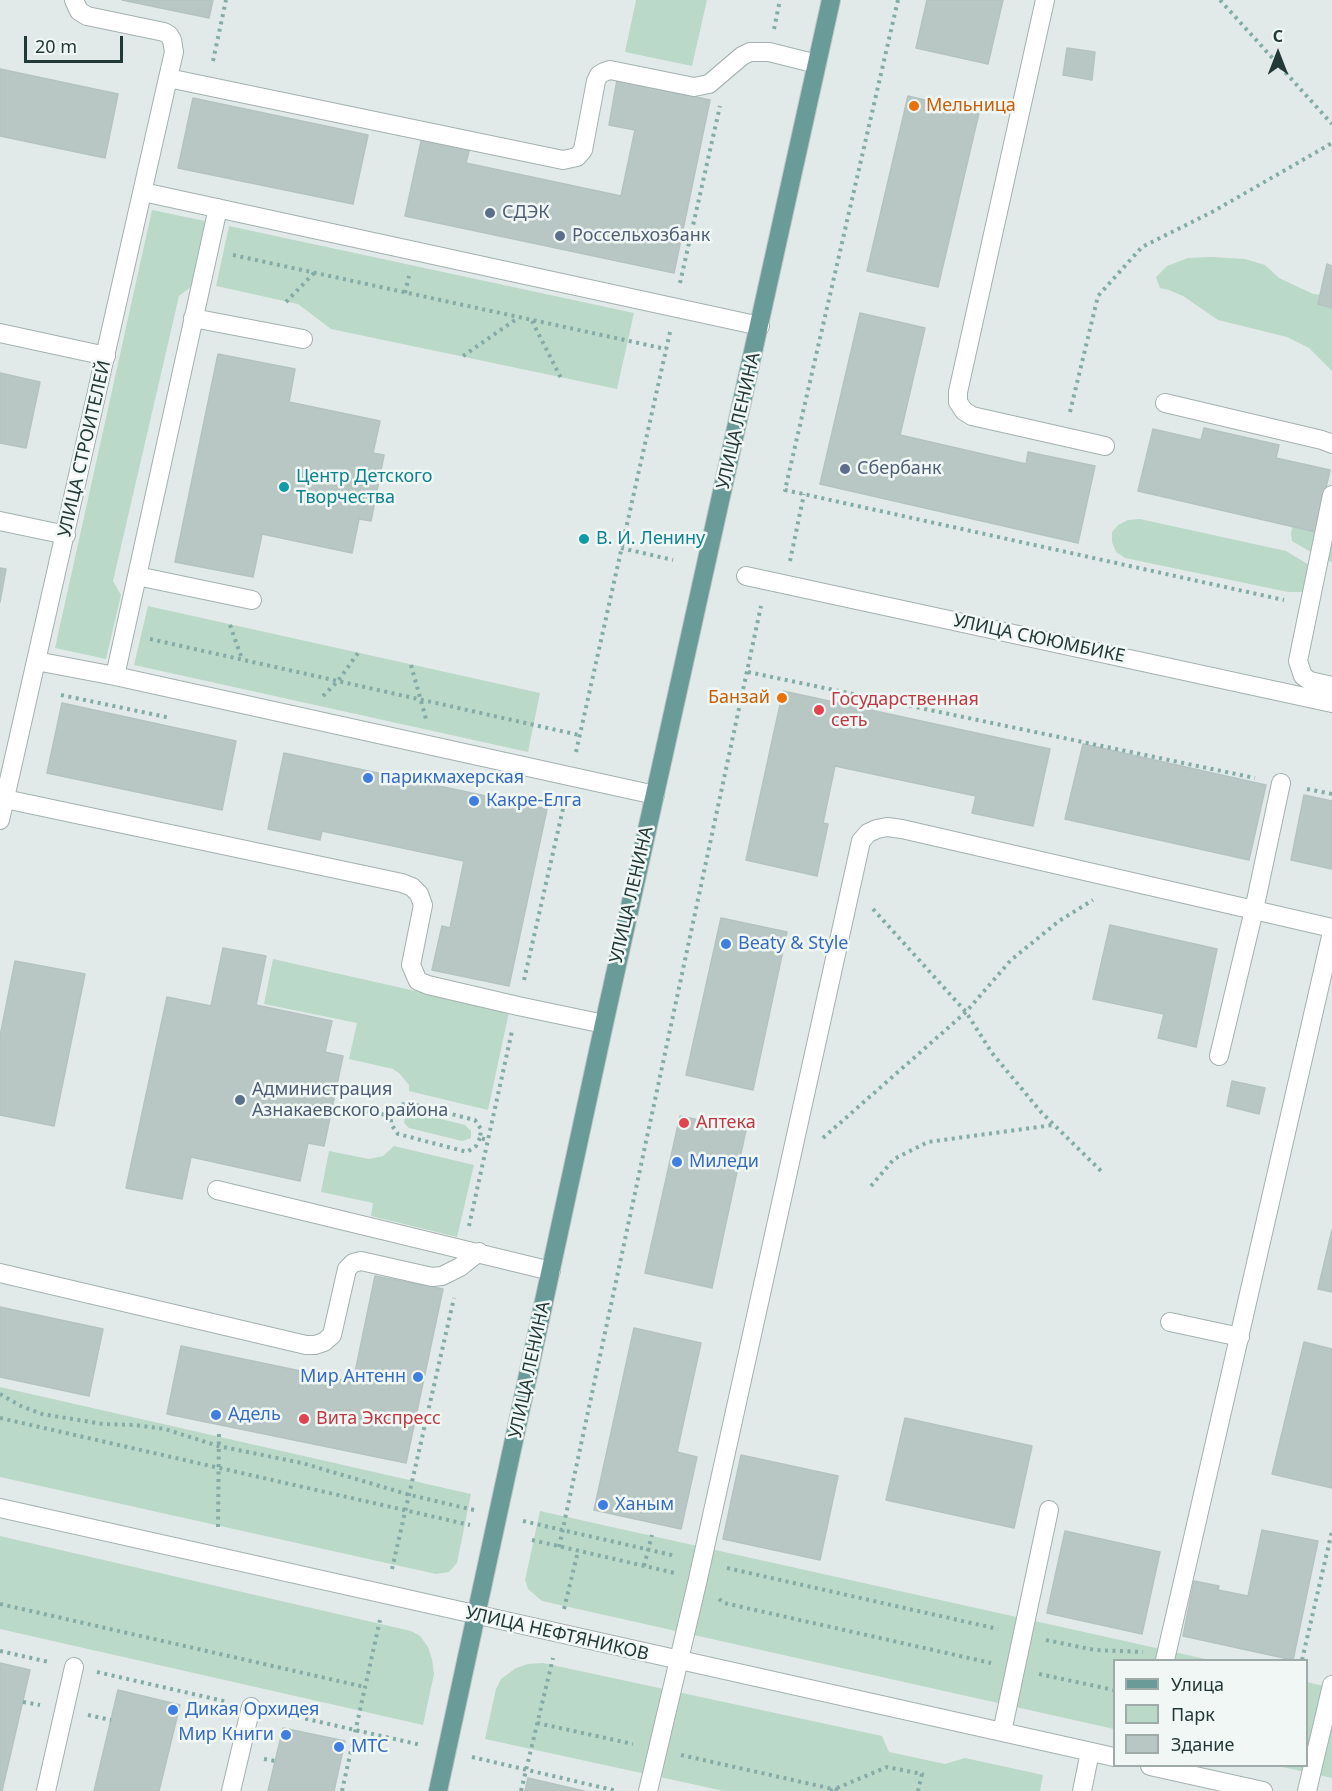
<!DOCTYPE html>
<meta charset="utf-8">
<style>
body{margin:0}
#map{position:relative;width:1332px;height:1791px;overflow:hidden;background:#e1eae8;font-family:"Noto Sans",sans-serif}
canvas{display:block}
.legend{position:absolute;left:1113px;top:1659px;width:195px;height:108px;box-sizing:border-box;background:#f1f7f5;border:2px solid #9faba9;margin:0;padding:8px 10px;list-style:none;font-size:18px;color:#233937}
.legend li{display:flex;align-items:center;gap:12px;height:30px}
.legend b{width:30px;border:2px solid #9faba9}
.north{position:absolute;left:1248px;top:24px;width:60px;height:60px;-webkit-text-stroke:4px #f1f7f5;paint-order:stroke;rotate:0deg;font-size:16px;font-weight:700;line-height:24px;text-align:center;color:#233937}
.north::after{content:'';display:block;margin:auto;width:21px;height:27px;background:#233937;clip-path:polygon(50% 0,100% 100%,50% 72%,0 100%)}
.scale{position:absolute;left:24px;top:36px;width:99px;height:27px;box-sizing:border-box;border:3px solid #233937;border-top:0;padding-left:8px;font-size:18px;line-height:21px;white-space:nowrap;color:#233937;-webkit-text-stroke:4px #f1f7f5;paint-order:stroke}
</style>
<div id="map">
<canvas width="1332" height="1791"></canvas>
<ul class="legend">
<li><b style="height:8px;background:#699c98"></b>Улица</li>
<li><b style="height:16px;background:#bbd9c9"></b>Парк</li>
<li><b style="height:16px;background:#b9c7c4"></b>Здание</li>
</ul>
<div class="north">С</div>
<div class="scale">20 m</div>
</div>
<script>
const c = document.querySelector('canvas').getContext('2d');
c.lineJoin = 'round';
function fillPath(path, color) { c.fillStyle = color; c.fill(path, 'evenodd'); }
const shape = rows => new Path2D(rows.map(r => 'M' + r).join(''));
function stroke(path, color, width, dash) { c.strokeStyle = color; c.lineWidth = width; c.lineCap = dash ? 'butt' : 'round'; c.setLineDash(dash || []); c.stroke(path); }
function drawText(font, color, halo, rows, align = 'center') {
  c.font = font + ' "Noto Sans",sans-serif'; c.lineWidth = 5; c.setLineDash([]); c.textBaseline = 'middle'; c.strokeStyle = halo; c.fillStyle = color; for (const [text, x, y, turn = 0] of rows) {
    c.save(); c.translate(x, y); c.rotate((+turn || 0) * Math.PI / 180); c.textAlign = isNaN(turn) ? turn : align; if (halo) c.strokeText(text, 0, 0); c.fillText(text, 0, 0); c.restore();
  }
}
fillPath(shape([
 [636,0,707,0,692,66,625,52],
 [152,210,205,221,192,286,179,296,113,581,121,595,106,659,55,648],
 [229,226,634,313,617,389,331,329,298,304,216,286],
 [1212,257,1245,259,1265,265,1279,278,1313,294,1332,296,1332,371,1309,348,1287,337,1218,320,1183,296,1169,290,1160,288,1156,277,1167,266,1188,258],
 [1332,499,1332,562,1323,559,1292,541,1291,533,1293,524],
 [1140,519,1286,551,1309,565,1310,585,1301,592,1288,592,1125,558,1116,552,1112,542,1112,532,1118,525,1128,520],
 [148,606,540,693,528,752,134,665],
 [273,959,509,1012,488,1110,409,1091,409,1085,399,1073,393,1069,349,1059,357,1023,264,1004],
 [413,1112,465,1125,471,1131,471,1138,462,1141,409,1128,404,1123,405,1116],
 [394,1146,474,1165,457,1237,371,1216,373,1203,321,1192,329,1151,369,1159,383,1156],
 [0,1387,471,1494,457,1563,449,1572,436,1574,0,1477],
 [540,1511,1210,1660,1114,1660,1114,1729,542,1601,528,1589,525,1580],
 [0,1536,411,1631,420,1636,428,1647,432,1659,434,1674,423,1725,0,1629],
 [543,1663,882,1736,889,1752,945,1764,965,1758,1043,1775,1040,1791,724,1791,485,1739,496,1689,501,1679,516,1668,528,1664],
 [1307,1682,1332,1688,1332,1778,1278,1766,1306,1766]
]), '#bbd9c9');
const building = shape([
 [122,0,213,0,209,18,122,0],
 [927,0,1003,0,988,64,916,48,927,0],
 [1067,48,1095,52,1092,80,1063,75,1067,48],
 [0,69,118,94,105,158,0,136,0,69],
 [617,80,710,100,674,273,405,216,422,137,470,147,466,163,621,196,635,130,609,125,617,80],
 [908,96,979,113,938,287,867,271,908,96],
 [193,98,368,135,353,204,178,168,193,98],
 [1327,264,1332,266,1332,308,1318,304,1327,264],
 [860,313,925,328,900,435,1026,464,1028,452,1095,466,1078,543,820,484,860,313],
 [218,354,295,369,289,402,380,421,373,453,384,455,371,521,359,519,352,553,262,534,253,577,175,562,218,354],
 [0,373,40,382,26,448,0,443,0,373],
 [1204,428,1279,445,1276,458,1330,470,1316,532,1138,491,1153,429,1201,440,1204,428],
 [0,568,6,569,0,602,0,568],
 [783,691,1050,749,1033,826,972,813,976,796,835,766,823,823,828,824,817,876,746,860,783,691],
 [62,703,236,741,222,810,47,773,62,703],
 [1083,744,1266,785,1249,860,1065,819,1083,744],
 [284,753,547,809,509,986,432,970,442,926,450,928,464,861,322,831,320,840,268,829,284,753],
 [1304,795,1332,801,1332,869,1291,860,1304,795],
 [721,918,787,932,753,1090,686,1075,721,918],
 [1110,925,1217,949,1196,1047,1158,1038,1164,1014,1093,999,1110,925],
 [223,948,266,956,256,1005,332,1021,325,1052,343,1056,324,1146,308,1143,300,1181,191,1157,182,1199,126,1188,167,997,211,1006,223,948],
 [15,961,85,974,54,1126,0,1115,0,1036,15,961],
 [1232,1081,1265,1088,1259,1114,1227,1106,1232,1081],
 [680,1116,746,1130,712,1288,645,1273,680,1116],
 [1332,1230,1332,1292,1318,1289,1332,1230],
 [375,1276,443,1289,406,1463,167,1414,181,1346,353,1382,375,1276],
 [0,1307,103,1329,89,1396,0,1377,0,1307],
 [634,1328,701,1343,677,1452,697,1457,681,1529,594,1510,634,1328],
 [1304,1342,1332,1349,1332,1488,1272,1474,1304,1342],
 [905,1418,1032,1446,1014,1528,886,1500,905,1418],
 [741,1455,838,1476,820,1560,723,1539,741,1455],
 [1262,1530,1318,1541,1293,1660,1183,1636,1194,1581,1219,1586,1218,1590,1248,1596,1262,1530],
 [1065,1531,1160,1552,1142,1634,1047,1613,1065,1531],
 [0,1663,30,1670,2,1791,0,1791,0,1663],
 [118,1690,180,1705,159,1791,94,1791,118,1690],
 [283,1728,345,1741,334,1791,268,1791,283,1728],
 [528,1778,584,1791,525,1791,528,1778]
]);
fillPath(building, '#b9c7c4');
stroke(building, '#b4c3c0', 1.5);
const minor = shape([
 [74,0,79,11,87,16,164,32,169,35,172,40,174,52,168,78,563,160,577,157,583,150,596,81,599,75,604,72,610,70,694,87,709,84,742,56,750,52,769,52,817,64],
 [1045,0,958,392,958,402,964,411,972,416,1105,446],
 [143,192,760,326],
 [193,318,303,339],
 [0,333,106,356],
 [1165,403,1322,440,1332,444],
 [1332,495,1298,661,1303,676,1310,681,1332,686],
 [0,521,66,535],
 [137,576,252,600],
 [746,576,1332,703],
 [36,661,115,676,655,795],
 [115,676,218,208],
 [5,799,402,883,412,887,419,894,423,905,411,965,418,981,428,985,518,1006,604,1024],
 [0,820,168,78],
 [1219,1056,1254,910,1332,928],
 [217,1190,551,1271],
 [0,1273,306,1345,315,1345,324,1342,332,1335,347,1269,353,1263,361,1261,432,1277,442,1276,460,1267,479,1252],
 [1170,1322,1240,1337],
 [0,1508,1114,1757],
 [1165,1660,1332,932],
 [1002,1732,1049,1510],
 [1150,1766,1263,1791],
 [46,1791,74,1667],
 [231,1791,251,1707],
 [648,1791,698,1579,861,841,868,833,877,829,887,827,902,829,1254,910,1281,783],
 [1082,1791,1090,1752],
 [1307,1791,1332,1685]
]);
const major = shape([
 [438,1791,604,1024,831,0]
]);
stroke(minor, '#a4b1af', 20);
stroke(major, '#bdc4c3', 20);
stroke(shape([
 [898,0,785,490,1284,600],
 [1220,0,1332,124],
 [774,29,780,0],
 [213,61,226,0],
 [233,255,666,349],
 [680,283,720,106],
 [405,293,409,276],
 [286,302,314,273],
 [532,321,561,378],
 [463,356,518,318],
 [1070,412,1098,296,1142,247,1214,211,1332,143],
 [621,548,673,560],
 [790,561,804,494],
 [230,625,242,659],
 [150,639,579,735],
 [411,665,426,719],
 [748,672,1255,778],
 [61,695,171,718],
 [323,696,338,681,358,653],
 [576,752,670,332],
 [1307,789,1332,794],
 [873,909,966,1012,992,1053,1041,1112,1102,1172],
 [524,980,565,800],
 [367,1111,391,1116],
 [480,1138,476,1146,467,1152,398,1134,391,1124,391,1116,398,1106,407,1103,475,1120,481,1129,480,1138,488,1140],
 [823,1138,966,1012,1011,960,1059,921,1093,900],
 [871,1186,894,1159,928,1142,1053,1125],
 [469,1226,512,1031],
 [0,1394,21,1406,42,1414,103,1424,135,1425,165,1429,218,1446,302,1463,410,1495,474,1510],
 [0,1418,470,1525],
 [523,1521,676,1556],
 [218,1527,219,1430],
 [532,1540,675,1573],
 [559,1547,761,606],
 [644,1566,652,1535],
 [727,1568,998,1629],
 [392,1569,454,1298],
 [719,1599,724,1603,991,1663],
 [0,1604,365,1687],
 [564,1609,578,1551],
 [1046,1640,1095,1650,1143,1652],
 [0,1651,49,1662],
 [1302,1660,1332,1531],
 [97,1672,228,1702],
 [1039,1674,1114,1690],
 [23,1702,40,1705],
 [276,1712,421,1745],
 [88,1715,111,1720],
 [537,1723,633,1744],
 [681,1755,842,1791],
 [472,1757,617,1791],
 [264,1759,275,1761],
 [342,1791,380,1620],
 [521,1791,553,1658],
 [830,1791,887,1767,922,1774,918,1791]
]), '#84aba6', 4, [3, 4.5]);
stroke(minor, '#fff', 18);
stroke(major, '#699c98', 18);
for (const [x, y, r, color] of [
 [914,106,6,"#e8710a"],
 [490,213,6,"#5c6f8a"],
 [560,236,6,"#5c6f8a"],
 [845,469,6,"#5c6f8a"],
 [284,487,6,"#0f9aa8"],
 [584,539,6,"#0f9aa8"],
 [782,698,6,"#e8710a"],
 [819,710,6,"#e0444e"],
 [368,778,6,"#3f7fe0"],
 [474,801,6,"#3f7fe0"],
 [726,944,6,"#3f7fe0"],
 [240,1100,6,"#5c6f8a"],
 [684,1123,6,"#e0444e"],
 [677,1162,6,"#3f7fe0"],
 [418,1377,6,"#3f7fe0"],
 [216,1415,6,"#3f7fe0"],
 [304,1419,6,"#e0444e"],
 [603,1505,6,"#3f7fe0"],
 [173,1710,6,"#3f7fe0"],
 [286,1735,6,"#3f7fe0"],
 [339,1747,6,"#3f7fe0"]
]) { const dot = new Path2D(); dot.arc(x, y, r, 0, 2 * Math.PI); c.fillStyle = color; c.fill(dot); stroke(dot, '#f1f7f5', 2); }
drawText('18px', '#c56008', '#f1f7f5', [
 ["Мельница",926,106],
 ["Банзай",770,698,"right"]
], 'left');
drawText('18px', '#4e5e75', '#f1f7f5', [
 ["СДЭК",502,213],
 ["Россельхозбанк",572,236],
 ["Сбербанк",857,469],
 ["Администрация",252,1090],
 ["Азнакаевского района",252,1111]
], 'left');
drawText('18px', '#233937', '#f1f7f5', [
 ["УЛИЦА ЛЕНИНА",739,421,-77],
 ["УЛИЦА СТРОИТЕЛЕЙ",85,449,-77],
 ["УЛИЦА СЮЮМБИКЕ",1039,639,12],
 ["УЛИЦА ЛЕНИНА",632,895,-77],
 ["УЛИЦА ЛЕНИНА",530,1370,-78],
 ["УЛИЦА НЕФТЯНИКОВ",557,1634,13]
]);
drawText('18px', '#0d838f', '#f1f7f5', [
 ["Центр Детского",296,477],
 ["Творчества",296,498],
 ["В. И. Ленину",596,539]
], 'left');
drawText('18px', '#be3a42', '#f1f7f5', [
 ["Государственная",831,700],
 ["сеть",831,721],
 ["Аптека",696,1123],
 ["Вита Экспресс",316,1419]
], 'left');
drawText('18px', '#366cbe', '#f1f7f5', [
 ["парикмахерская",380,778],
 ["Какре-Елга",486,801],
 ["Beaty & Style",738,944],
 ["Миледи",689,1162],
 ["Мир Антенн",406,1377,"right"],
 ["Адель",228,1415],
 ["Ханым",615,1505],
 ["Дикая Орхидея",185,1710],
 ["Мир Книги",274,1735,"right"],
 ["МТС",351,1747]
], 'left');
</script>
